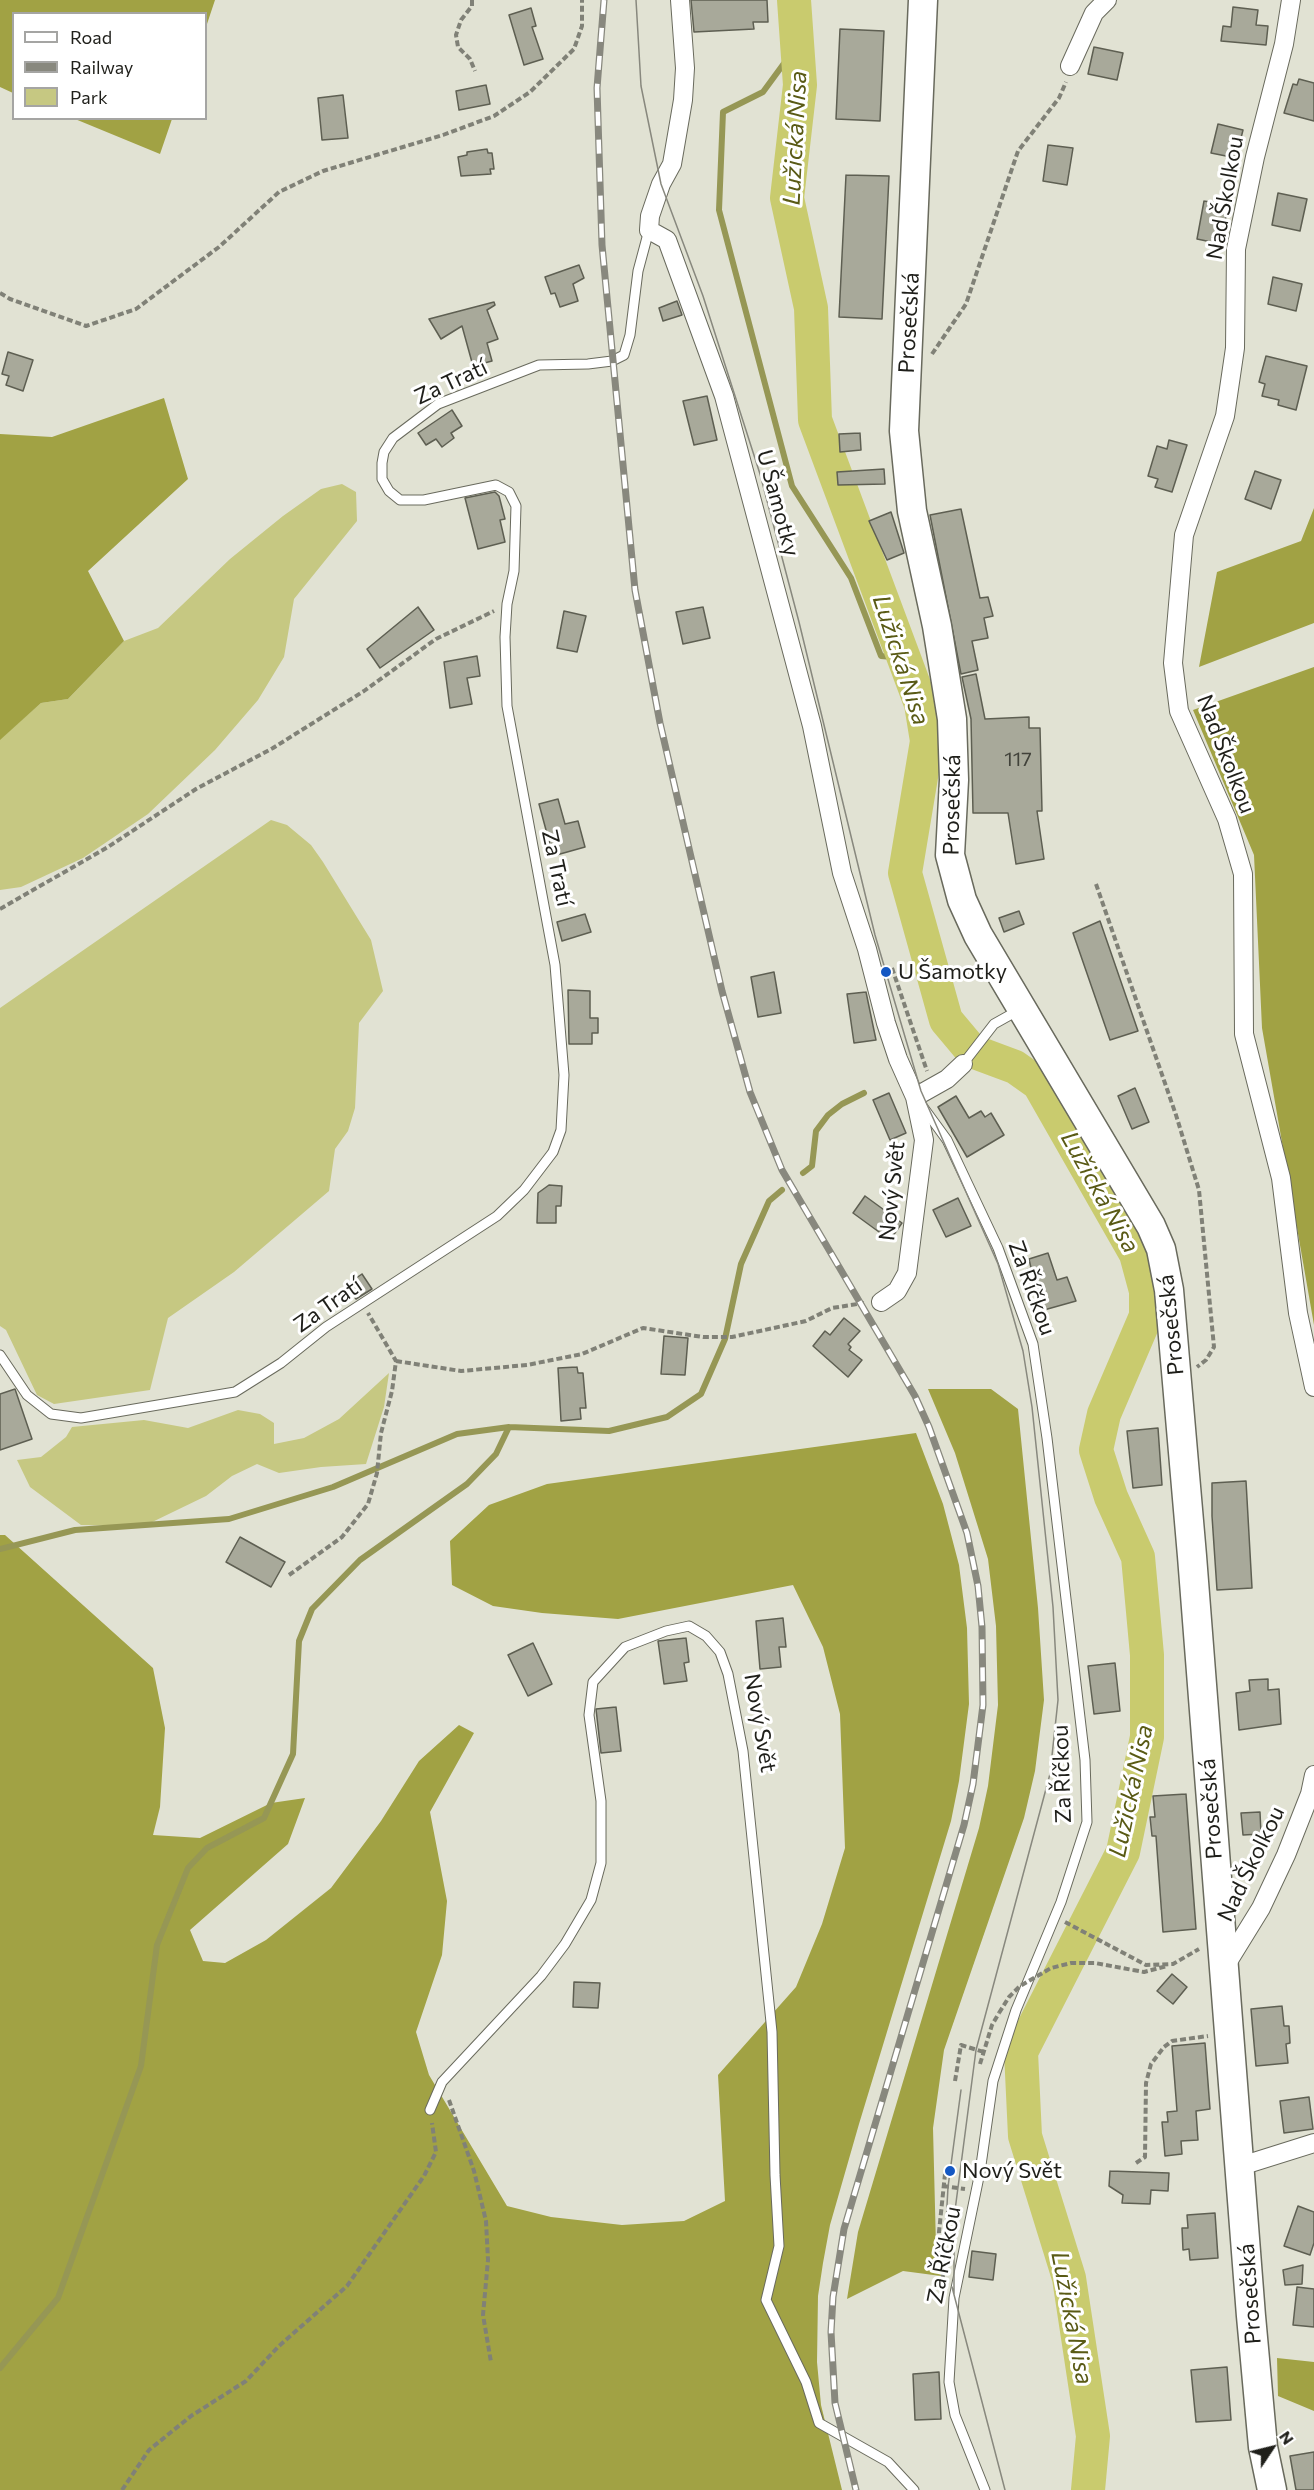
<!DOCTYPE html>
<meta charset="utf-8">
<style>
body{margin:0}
#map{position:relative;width:1314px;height:2490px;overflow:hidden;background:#e1e2d3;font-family:Commissioner,sans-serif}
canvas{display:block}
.legend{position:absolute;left:12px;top:12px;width:195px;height:108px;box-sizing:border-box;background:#fff;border:2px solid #a5a5a3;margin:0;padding:8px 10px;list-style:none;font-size:18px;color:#1f1f1a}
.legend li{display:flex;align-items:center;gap:12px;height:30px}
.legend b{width:30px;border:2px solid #a5a5a3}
.north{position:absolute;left:1242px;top:2418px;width:60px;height:60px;-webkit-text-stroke:4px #fff;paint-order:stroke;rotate:55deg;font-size:16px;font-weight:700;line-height:24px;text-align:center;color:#1f1f1a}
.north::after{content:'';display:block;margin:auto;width:21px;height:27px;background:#1f1f1a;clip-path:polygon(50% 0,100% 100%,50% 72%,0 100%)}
</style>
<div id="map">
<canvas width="1314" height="2490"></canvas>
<ul class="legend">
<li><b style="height:8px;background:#fff"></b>Road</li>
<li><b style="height:8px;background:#88887e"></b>Railway</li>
<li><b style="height:16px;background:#c6c882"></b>Park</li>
</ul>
<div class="north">N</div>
</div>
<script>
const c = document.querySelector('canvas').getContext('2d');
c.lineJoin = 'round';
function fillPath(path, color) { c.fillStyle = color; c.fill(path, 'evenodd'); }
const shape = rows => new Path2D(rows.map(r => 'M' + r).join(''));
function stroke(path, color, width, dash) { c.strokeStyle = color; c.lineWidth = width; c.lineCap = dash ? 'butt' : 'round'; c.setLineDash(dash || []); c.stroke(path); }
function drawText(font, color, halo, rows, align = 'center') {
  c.font = font + ' Commissioner,sans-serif'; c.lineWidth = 6; c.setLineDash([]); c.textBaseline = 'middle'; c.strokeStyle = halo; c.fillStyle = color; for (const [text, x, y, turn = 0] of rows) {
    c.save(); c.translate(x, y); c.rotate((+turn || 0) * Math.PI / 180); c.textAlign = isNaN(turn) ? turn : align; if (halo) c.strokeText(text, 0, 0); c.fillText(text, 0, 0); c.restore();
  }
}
fillPath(shape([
 [342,484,356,492,357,521,294,599,284,657,258,700,215,750,148,814,83,858,21,887,0,890,0,739,41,703,68,699,124,641,158,628,230,559,283,516,321,489],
 [271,820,287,825,311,845,323,862,371,940,383,991,359,1023,355,1108,348,1131,335,1149,329,1191,234,1272,168,1318,150,1390,54,1404,37,1395,6,1330,0,1326,0,1008],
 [389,1373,384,1407,366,1464,321,1467,279,1473,257,1464,232,1476,206,1496,144,1526,81,1525,30,1487,17,1460,41,1457,66,1437,72,1427,144,1420,188,1428,238,1410,260,1414,274,1423,274,1444,304,1438,339,1419]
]), '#c6c882');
fillPath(shape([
 [0,0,215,0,206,27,206,14,14,14,13,93,0,87],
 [75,119,172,119,160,154],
 [164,398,188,479,88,571,124,641,68,699,41,703,0,740,0,434,52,437],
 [1314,508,1314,623,1199,667,1217,572,1301,541],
 [1314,667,1314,1325,1262,1028,1254,855,1193,710],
 [928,1389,991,1389,1018,1409,1038,1608,1044,1700,1035,1771,1024,1818,944,2050,933,2128,936,2247,941,2276,903,2271,847,2299,858,2232,979,1828,988,1786,998,1705,996,1626,988,1559,955,1453],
 [916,1433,943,1504,959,1565,967,1628,969,1704,959,1781,951,1821,859,2124,830,2225,823,2263,818,2296,817,2362,821,2405,842,2490,0,2490,0,1535,5,1535,153,1668,165,1728,160,1807,153,1835,200,1838,271,1803,305,1798,288,1844,190,1930,203,1961,225,1963,266,1940,331,1888,381,1821,419,1761,459,1725,474,1733,430,1812,447,1901,442,1955,416,2032,429,2075,507,2206,551,2217,622,2225,684,2221,725,2201,718,2075,796,1987,822,1924,845,1848,840,1714,823,1647,793,1585,618,1619,542,1613,493,1606,452,1585,450,1541,489,1505,547,1484],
 [1277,2358,1314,2362,1314,2411,1278,2396]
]), '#a1a244');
stroke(shape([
 [796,47,763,92,723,112,719,210,792,486,851,578,881,656,904,658],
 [803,1173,812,1166,816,1131,828,1115,842,1104,864,1093],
 [0,1549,75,1530,229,1519,333,1487,457,1434,509,1427],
 [0,2368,58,2298,141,2066,157,1945,188,1868,207,1848,264,1818,293,1754,299,1641,312,1609,360,1560,467,1484,496,1454,509,1427,609,1431,667,1417,701,1394,725,1339,741,1264,769,1201,782,1190]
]), '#969755', 6);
stroke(shape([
 [794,0,800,85,787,198,811,308,815,420,921,704,927,741,905,873,946,1020,972,1051,1015,1067,1039,1084,1136,1254,1146,1291,1146,1316,1104,1414,1096,1450,1111,1497,1138,1557,1147,1655,1147,1737,1123,1852,1021,2052,1025,2136,1069,2278,1093,2436,1088,2490]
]), '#c9cb6e', 34);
const building = shape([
 [691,0,767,0,768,22,753,22,754,29,694,32,691,0],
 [1233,7,1258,10,1256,25,1268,26,1266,45,1221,41,1223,26,1231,27,1233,7],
 [531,8,536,26,532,27,543,59,524,65,509,15,531,8],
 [840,29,884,31,880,121,836,119,840,29],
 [1094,47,1123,53,1117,80,1088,74,1094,47],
 [1299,79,1314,83,1314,121,1284,113,1293,84,1297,85,1299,79],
 [486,85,490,104,459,110,456,91,486,85],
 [343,95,348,138,322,140,318,98,343,95],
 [1218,124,1243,130,1236,158,1211,153,1218,124],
 [1048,145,1073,148,1067,185,1043,181,1048,145],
 [487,149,488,153,492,153,494,169,490,169,491,174,461,176,458,157,467,155,467,152,487,149],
 [846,175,889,176,882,319,839,317,846,175],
 [1278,193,1307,199,1300,231,1272,225,1278,193],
 [1204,201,1228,205,1221,244,1197,239,1204,201],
 [579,265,584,278,573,284,578,301,560,307,555,293,551,294,545,277,579,265],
 [1273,277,1302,284,1296,311,1268,304,1273,277],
 [677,301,682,315,663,321,659,308,677,301],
 [494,302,495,305,487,310,498,339,487,343,492,361,473,366,462,326,441,339,429,319,494,302],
 [8,352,33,360,23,391,6,385,9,376,2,374,8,352],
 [1266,356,1307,366,1296,410,1278,405,1279,400,1262,396,1265,384,1259,382,1266,356],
 [707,396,717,440,694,445,683,401,707,396],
 [452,410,462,426,451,433,454,438,442,447,436,439,426,445,418,433,452,410],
 [860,433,861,450,840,452,839,434,860,433],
 [1169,440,1187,445,1172,492,1155,487,1158,479,1148,476,1157,446,1167,449,1169,440],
 [884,469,885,484,838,485,837,472,884,469],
 [1255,471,1281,480,1271,509,1245,499,1255,471],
 [495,492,499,496,505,519,500,520,505,542,478,549,465,498,495,492],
 [961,509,980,598,988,597,993,616,984,618,988,638,972,641,978,670,961,674,930,515,961,509],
 [891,512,904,553,887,560,869,521,891,512],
 [418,607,434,630,380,668,367,649,418,607],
 [703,607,710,638,683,644,676,612,703,607],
 [564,611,586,616,577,652,557,648,564,611],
 [477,656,480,676,467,678,472,704,450,708,444,662,477,656],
 [976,674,985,719,1029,717,1029,728,1040,728,1042,811,1037,811,1044,859,1016,864,1008,813,973,813,971,719,962,677,976,674],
 [558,799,565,824,578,821,585,847,553,856,539,804,558,799],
 [1019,911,1024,924,1004,932,999,918,1019,911],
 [585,914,591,932,562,941,557,922,585,914],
 [1100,921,1138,1031,1110,1040,1073,933,1100,921],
 [774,972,781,1013,758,1017,751,977,774,972],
 [568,990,590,991,590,1018,598,1018,598,1033,592,1033,592,1044,569,1044,568,990],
 [866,992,876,1040,854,1043,847,994,866,992],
 [1135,1088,1149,1122,1132,1129,1118,1096,1135,1088],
 [889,1093,906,1133,890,1140,873,1100,889,1093],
 [956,1096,969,1118,981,1111,985,1117,991,1113,1004,1135,967,1157,938,1107,956,1096],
 [549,1185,562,1186,561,1206,556,1206,556,1223,537,1223,538,1193,549,1185],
 [865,1196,902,1223,890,1240,853,1213,865,1196],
 [958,1198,971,1226,946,1237,933,1210,958,1198],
 [1048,1253,1057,1280,1067,1277,1076,1301,1044,1310,1038,1291,1033,1293,1026,1270,1031,1268,1029,1259,1048,1253],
 [362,1274,372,1289,356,1299,346,1285,362,1274],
 [844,1318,860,1331,848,1344,851,1347,849,1350,862,1360,848,1377,813,1346,825,1331,830,1335,844,1318],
 [664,1336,688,1338,685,1375,661,1374,664,1336],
 [577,1367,578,1373,583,1373,586,1408,580,1408,581,1419,561,1421,558,1368,577,1367],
 [15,1389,32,1439,0,1450,0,1394,15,1389],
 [1158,1428,1162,1485,1133,1488,1127,1431,1158,1428],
 [1246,1481,1252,1588,1217,1590,1212,1516,1212,1483,1246,1481],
 [240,1537,285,1562,271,1587,226,1562,240,1537],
 [783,1618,786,1647,779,1647,781,1667,760,1669,756,1621,783,1618],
 [686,1638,689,1662,684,1663,687,1681,664,1684,658,1641,686,1638],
 [533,1643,552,1684,528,1696,508,1655,533,1643],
 [1115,1663,1120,1711,1094,1714,1088,1666,1115,1663],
 [1268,1679,1268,1690,1279,1689,1281,1724,1239,1730,1236,1693,1250,1691,1249,1680,1268,1679],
 [616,1707,621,1751,601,1753,596,1709,616,1707],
 [1186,1794,1196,1929,1163,1932,1156,1836,1152,1836,1150,1817,1155,1817,1153,1796,1186,1794],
 [1260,1812,1261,1834,1243,1835,1241,1813,1260,1812],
 [1172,1974,1187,1987,1173,2004,1157,1991,1172,1974],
 [574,1982,600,1983,598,2008,573,2007,574,1982],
 [1282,2006,1284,2026,1289,2026,1290,2043,1286,2044,1288,2063,1256,2066,1251,2009,1282,2006],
 [1205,2043,1210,2109,1196,2111,1198,2140,1181,2141,1182,2154,1165,2156,1162,2122,1168,2122,1167,2112,1177,2111,1172,2046,1205,2043],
 [1309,2097,1313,2129,1284,2133,1280,2101,1309,2097],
 [1110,2171,1169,2173,1168,2191,1151,2190,1150,2204,1122,2203,1123,2195,1109,2186,1110,2171],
 [1298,2206,1314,2212,1314,2243,1310,2255,1284,2246,1298,2206],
 [1215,2213,1218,2258,1190,2260,1189,2249,1183,2250,1182,2228,1188,2228,1187,2215,1215,2213],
 [972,2251,996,2254,993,2280,969,2277,972,2251],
 [1303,2265,1302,2284,1285,2285,1283,2270,1303,2265],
 [1297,2287,1314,2289,1314,2327,1293,2325,1297,2287],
 [1227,2367,1231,2420,1196,2422,1191,2370,1227,2367],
 [939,2372,941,2419,915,2420,913,2374,939,2372],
 [1314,2452,1314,2490,1296,2490,1290,2456,1314,2452]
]);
fillPath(building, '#a8a99a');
stroke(building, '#5e5f52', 1.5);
const service = shape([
 [963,1064,994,1024,1019,1010],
 [920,1103,947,1140,998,1248,1033,1344,1047,1438,1085,1760,1087,1822,1061,1902,1016,2010,993,2081,980,2172,954,2298,949,2382,955,2415,985,2490],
 [0,1355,27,1395,51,1414,81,1418,235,1392,281,1363,326,1327,497,1216,524,1190,553,1152,561,1130,564,1075,555,965,507,706,505,637,507,604,514,571,516,506,509,492,496,485,424,500,400,500,389,491,382,479,382,463,384,452,393,438,438,404,539,365,588,364,612,361,624,355,630,335,638,271,649,230],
 [430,2110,442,2082,541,1976,565,1944,591,1900,601,1863,601,1801,589,1715,593,1682,625,1647,666,1631,689,1626,706,1636,720,1652,728,1674,743,1751,772,2032,775,2175,779,2246,766,2300,806,2382,819,2423,888,2462,914,2490]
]);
const minor = shape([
 [680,0,685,68,683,100,672,164,661,184,650,216,649,230,667,240,724,396,812,726,842,873,867,949,886,1023,898,1059,915,1097,924,1140,907,1273,897,1291,881,1302],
 [1291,0,1284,44,1255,157,1236,249,1235,348,1225,416,1184,535,1173,663,1179,711,1227,819,1243,874,1244,1034,1281,1178,1298,1313,1314,1387],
 [1070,66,1094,13,1107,0],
 [915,1097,947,1079,963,1064],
 [1224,1968,1261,1908,1286,1855,1310,1794,1314,1775],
 [1241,2166,1314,2143]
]);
const primary = shape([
 [923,0,904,431,912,511,937,626,952,719,954,780,950,855,962,900,978,935,1151,1226,1161,1249,1169,1290,1192,1556,1251,2316,1263,2447,1272,2490]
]);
stroke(service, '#696a5d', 11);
stroke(minor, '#696a5d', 20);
stroke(primary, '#696a5d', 31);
stroke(shape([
 [472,0,472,6,461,20,456,35,458,47,470,59,475,71],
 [0,293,10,299,86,326,136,309,219,247,279,192,323,171,443,135,494,116,530,92,574,49,582,26,582,0],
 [932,354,966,304,1018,151,1059,98,1066,82],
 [1096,884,1176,1115,1199,1190,1214,1347,1206,1360,1197,1367],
 [0,909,108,847,196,789,273,748,364,691,436,639,494,611],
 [892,968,927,1071],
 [396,1361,461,1371,527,1365,582,1354,643,1328,703,1337,732,1337,806,1321,832,1308,864,1303],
 [289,1575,342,1537,368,1504,377,1473,381,1433,392,1391,396,1361,368,1313],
 [1065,1922,1146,1965,1173,1964,1199,1949],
 [1133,1970,1144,1972,1167,1966],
 [980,2064,992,2025,999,2013],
 [955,2081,961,2045,984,2052],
 [449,2100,474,2171,486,2221,488,2260,483,2315,491,2362],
 [1136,2163,1145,2157,1146,2083,1151,2064,1164,2047,1172,2041,1208,2036],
 [943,2186,965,2189],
 [943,2278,939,2232,945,2174],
 [122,2490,149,2450,191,2416,246,2381,279,2346,347,2286,424,2176,436,2152,432,2123]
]), '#808177', 4, [6, 3]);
stroke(service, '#fff', 9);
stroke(minor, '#fff', 18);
stroke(primary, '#fff', 28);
stroke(shape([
 [636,0,641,86,661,184,703,296,760,474,799,622,875,935,903,1030,921,1091,998,1264,1023,1351,1032,1407,1053,1607,1058,1700,1050,1774,976,2050,954,2218,954,2295],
 [946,2224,948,2187,961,2090],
 [952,2287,1005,2490]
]), '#88887e', 1.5);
const rail = shape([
 [604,0,597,88,602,245,635,590,660,723,722,991,750,1092,782,1170,915,1396,929,1427,967,1533,978,1586,982,1627,983,1705,973,1784,964,1825,844,2229,833,2297,831,2332,835,2403,856,2490]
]);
stroke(rail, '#88887e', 7);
stroke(rail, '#fff', 4.5, [14]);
stroke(shape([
 [999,2013,1009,1997,1020,1986,1051,1968,1071,1963,1095,1963,1133,1970]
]), '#808177', 4, [6, 3]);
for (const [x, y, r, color] of [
 [886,972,6,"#1458c3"],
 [950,2171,6,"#1458c3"]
]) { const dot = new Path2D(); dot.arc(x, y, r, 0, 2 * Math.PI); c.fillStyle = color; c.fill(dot); stroke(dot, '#fff', 2); }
drawText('20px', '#41423a', null, [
 ["117",1018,759]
]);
drawText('22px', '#1f1f1a', '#fff', [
 ["Nad Školkou",1225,198,-80],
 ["Prosečská",909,323,-87],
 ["Za Tratí",451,382,-25],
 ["U Šamotky",778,503,75],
 ["Nad Školkou",1226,754,69],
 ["Prosečská",952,805,-89],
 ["Za Tratí",557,868,78],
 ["Nový Svět",892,1191,-84],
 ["Za Říčkou",1032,1288,70],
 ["Za Tratí",328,1305,-35],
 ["Prosečská",1171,1325,-96],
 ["Nový Svět",760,1723,80],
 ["Za Říčkou",1062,1774,-92],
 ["Prosečská",1211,1809,-94],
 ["Nad Školkou",1251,1864,-64],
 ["Za Říčkou",944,2255,-79],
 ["Prosečská",1250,2294,-94]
]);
drawText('22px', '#1f1f1a', '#fff', [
 ["U Šamotky",898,972],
 ["Nový Svět",962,2171]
], 'left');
drawText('italic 24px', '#595a15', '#fff', [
 ["Lužická Nisa",795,138,-87],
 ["Lužická Nisa",901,660,72],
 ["Lužická Nisa",1100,1192,61],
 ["Lužická Nisa",1131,1791,-78],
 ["Lužická Nisa",1072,2318,79]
]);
</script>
